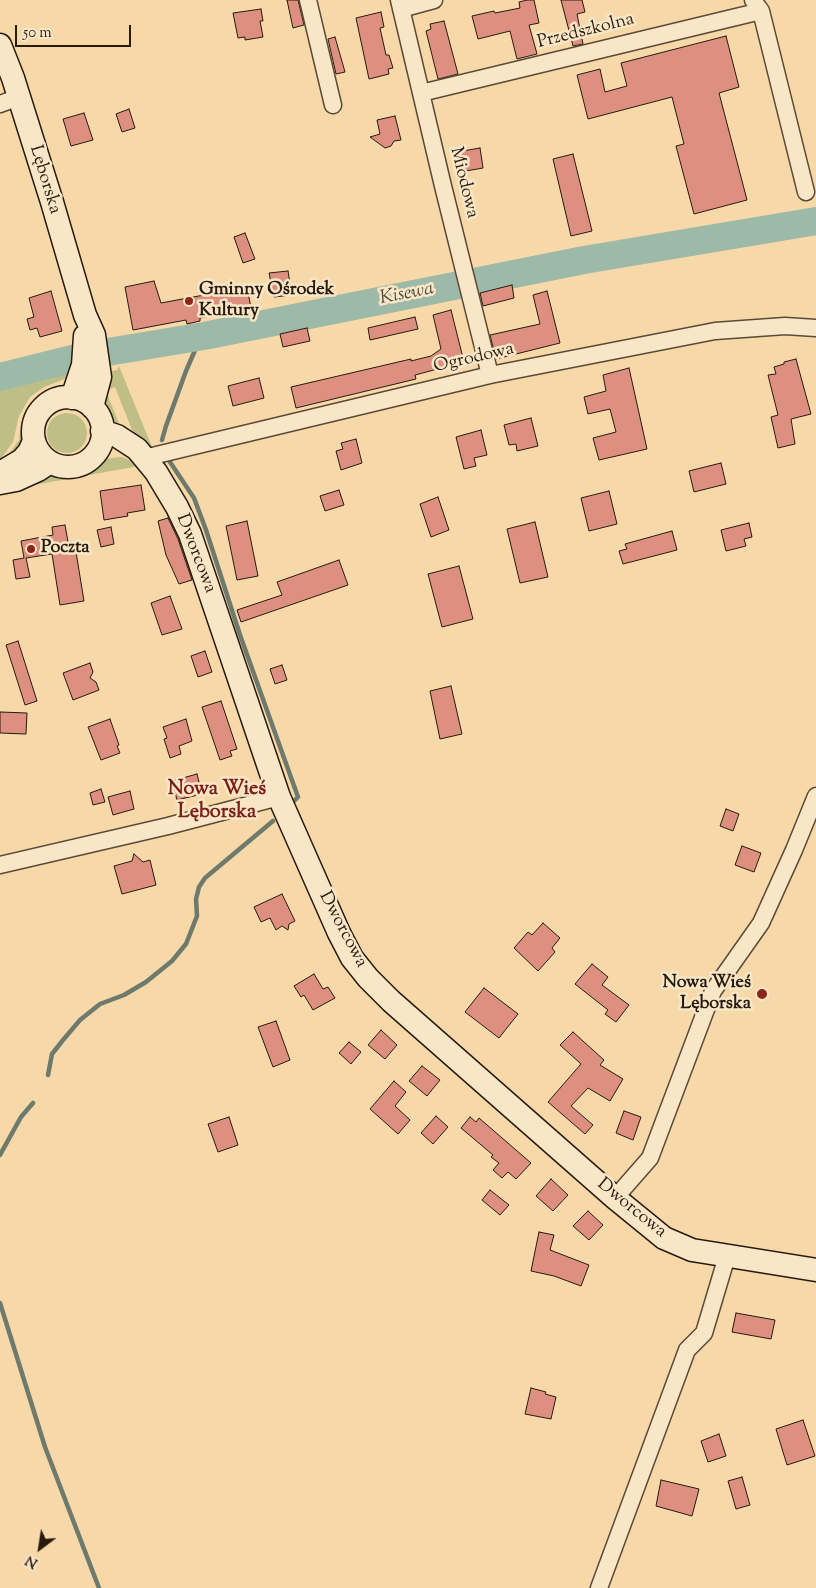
<!DOCTYPE html>
<meta charset="utf-8">
<style>
body{margin:0}
#map{position:relative;width:816px;height:1588px;overflow:hidden;background:#f6d8a9;font-family:"Sorts Mill Goudy",serif}
canvas{display:block}
.north{position:absolute;left:15px;top:1523px;width:50px;height:50px;-webkit-text-stroke:4px #f9e6c7;paint-order:stroke;rotate:211deg;font-size:14px;font-weight:700;line-height:20px;text-align:center;color:#271b0e}
.north::after{content:'';display:block;margin:auto;width:18px;height:22px;background:#271b0e;clip-path:polygon(50% 0,100% 100%,50% 72%,0 100%)}
.scale{position:absolute;left:15px;top:25px;width:116px;height:22px;box-sizing:border-box;border:2px solid #271b0e;border-top:0;padding-left:6px;font-size:15px;line-height:18px;white-space:nowrap;color:#271b0e;-webkit-text-stroke:4px #f9e6c7;paint-order:stroke}
</style>
<div id="map">
<canvas width="816" height="1588"></canvas>
<div class="north">N</div>
<div class="scale">50 m</div>
</div>
<script>
const c = document.querySelector('canvas').getContext('2d');
c.lineJoin = 'round';
function fillPath(path, color) { c.fillStyle = color; c.fill(path, 'evenodd'); }
const shape = rows => new Path2D(rows.map(r => 'M' + r).join(''));
function stroke(path, color, width, dash) { c.strokeStyle = color; c.lineWidth = width; c.lineCap = dash ? 'butt' : 'round'; c.setLineDash(dash || []); c.stroke(path); }
function drawText(font, color, halo, rows, align = 'center') {
  c.font = font + ' "Sorts Mill Goudy",serif'; c.lineWidth = 5; c.setLineDash([]); c.textBaseline = 'middle'; c.strokeStyle = halo; c.fillStyle = color; for (const [text, x, y, turn = 0] of rows) {
    c.save(); c.translate(x, y); c.rotate((+turn || 0) * Math.PI / 180); c.textAlign = isNaN(turn) ? turn : align; if (halo) c.strokeText(text, 0, 0); c.fillText(text, 0, 0); c.restore();
  }
}
fillPath(shape([
 [119,366,152,447,145,446,136,440,115,387,106,391,122,431,111,421,105,411,103,404,106,372,117,370],
 [70,371,65,379,44,387,30,397,19,416,13,442,0,460,0,388],
 [65,386,61,390,44,398,34,407,26,425,24,441,20,447,4,461,19,440,21,424,25,413,31,405,43,393,57,387],
 '47 433a20 20 0 1 1 40 0a20 20 0 1 1-40 0Z',
 [121,457,133,461,139,466,1,491,52,474,73,475,80,473,105,459]
]), '#bfbe86');
stroke(shape([
 [162,440,166,426,186,371,196,348,204,336],
 [170,462,194,498,206,530,240,635,298,797,293,802],
 [48,1075,52,1054,63,1040,80,1020,100,1004,124,995,146,982,172,961,186,944,197,916,196,899,199,887,205,878,273,821],
 [0,1155,21,1117,33,1103],
 [0,1303,45,1447,99,1588]
]), '#6e7a6b', 4.5);
stroke(shape([
 [0,377,84,356,204,336,584,260,816,221]
]), '#9dbaa9', 28);
const building = shape([
 [287,0,298,0,304,25,293,28,287,0],
 [527,0,534,0,539,23,529,25,537,54,517,59,510,31,478,39,472,16,494,11,495,13,520,8,519,2,527,0],
 [561,0,582,0,585,12,577,14,583,44,573,46,561,0],
 [261,9,263,21,260,21,263,37,245,40,245,37,238,38,233,13,261,9],
 [381,12,384,27,380,28,386,55,389,55,393,68,388,69,389,74,369,79,356,18,381,12],
 [444,21,458,74,438,79,426,31,431,29,430,24,444,21],
 [726,36,739,87,719,93,747,200,694,214,676,146,684,144,672,97,588,119,577,75,600,69,605,92,627,86,621,63,726,36],
 [335,37,345,72,336,74,328,39,335,37],
 [129,109,135,128,122,132,116,114,129,109],
 [84,113,93,140,71,146,63,119,84,113],
 [395,116,401,140,394,141,391,146,385,148,370,137,380,134,377,120,395,116],
 [480,148,483,168,460,172,457,152,480,148],
 [573,154,592,231,571,236,553,159,573,154],
 [245,233,255,259,243,263,234,237,245,233],
 [288,271,292,295,274,297,269,273,288,271],
 [154,281,161,303,247,287,251,308,200,318,200,321,187,324,186,320,133,330,125,287,154,281],
 [512,285,514,298,483,306,480,293,512,285],
 [51,291,62,331,40,337,37,328,30,330,27,319,34,317,29,298,51,291],
 [547,291,560,343,496,359,490,335,540,324,533,295,547,291],
 [451,310,464,362,415,375,416,379,296,408,291,387,411,359,411,361,431,356,441,349,433,315,451,310],
 [415,317,418,329,370,340,368,328,415,317],
 [307,328,310,341,283,347,280,334,307,328],
 [796,359,811,414,791,419,795,444,778,448,771,417,778,415,768,375,776,374,774,367,784,364,784,362,796,359],
 [629,368,647,449,599,460,593,438,616,432,610,409,588,414,584,397,606,391,603,375,629,368],
 [259,378,264,398,233,406,228,386,259,378],
 [531,418,538,446,517,451,516,444,509,445,504,425,531,418],
 [481,430,487,455,474,458,476,466,464,469,456,437,481,430],
 [356,439,362,463,341,470,336,451,343,449,341,443,356,439],
 [721,463,726,484,694,492,689,471,721,463],
 [141,485,145,510,127,513,128,516,104,520,100,491,141,485],
 [339,490,344,505,325,511,320,496,339,490],
 [609,491,617,524,589,531,581,498,609,491],
 [438,497,449,530,431,537,420,504,438,497],
 [168,518,178,539,192,580,179,584,166,555,158,521,168,518],
 [247,521,258,576,237,580,226,526,247,521],
 [535,522,548,577,520,583,507,529,535,522],
 [749,523,752,537,744,539,746,546,726,551,721,530,749,523],
 [65,525,70,553,76,552,84,601,60,605,52,554,26,558,30,577,16,579,13,560,24,558,21,541,53,535,52,527,65,525],
 [111,527,114,544,101,547,97,530,111,527],
 [672,531,677,550,623,564,619,551,627,549,625,544,672,531],
 [339,560,348,585,241,622,237,610,282,595,277,582,339,560],
 [459,566,473,619,442,627,428,574,459,566],
 [170,596,182,629,162,635,151,603,170,596],
 [18,641,37,701,25,705,6,645,18,641],
 [205,651,212,672,198,677,191,656,205,651],
 [90,663,93,672,90,678,96,682,99,690,73,700,63,673,90,663],
 [282,665,287,680,275,684,270,669,282,665],
 [451,686,462,734,440,739,430,691,451,686],
 [221,701,237,749,230,751,232,756,220,760,202,707,221,701],
 [0,712,27,713,26,734,0,733,0,712],
 [110,719,119,745,117,746,120,753,101,760,88,727,110,719],
 [186,719,192,741,179,746,181,754,170,758,164,739,167,738,163,727,186,719],
 [197,774,202,794,177,800,172,781,197,774],
 [101,789,105,802,93,805,90,793,101,789],
 [130,791,134,809,113,815,108,797,130,791],
 [726,809,739,814,733,831,720,826,726,809],
 [742,846,761,853,754,872,735,865,742,846],
 [134,854,143,862,150,860,156,885,122,894,114,866,132,861,134,854],
 [282,894,295,921,289,924,288,930,282,926,276,930,270,918,261,922,254,907,282,894],
 [543,923,560,938,552,948,555,952,538,971,514,948,528,932,532,935,543,923],
 [592,964,608,977,602,985,629,1005,616,1022,605,1014,608,1010,575,984,592,964],
 [314,974,323,989,328,987,335,998,313,1010,304,995,301,997,294,986,314,974],
 [484,988,518,1014,499,1038,465,1012,484,988],
 [276,1021,290,1060,273,1067,258,1027,276,1021],
 [381,1030,397,1045,385,1059,368,1045,381,1030],
 [573,1032,604,1060,600,1065,623,1079,610,1101,588,1088,571,1106,593,1125,585,1134,548,1102,581,1064,560,1045,573,1032],
 [349,1042,361,1052,351,1064,339,1053,349,1042],
 [422,1066,440,1080,427,1096,409,1081,422,1066],
 [394,1081,406,1092,395,1106,410,1120,398,1134,370,1109,394,1081],
 [624,1111,641,1117,633,1140,616,1133,624,1111],
 [436,1116,448,1127,433,1144,421,1133,436,1116],
 [229,1117,238,1145,218,1152,208,1124,229,1117],
 [470,1117,476,1122,479,1118,531,1163,516,1179,508,1172,502,1178,493,1170,499,1163,491,1157,493,1155,461,1128,470,1117],
 [551,1179,568,1195,553,1211,536,1196,551,1179],
 [490,1190,509,1205,500,1215,482,1200,490,1190],
 [588,1211,603,1225,589,1240,573,1226,588,1211],
 [539,1232,554,1235,550,1250,589,1265,581,1286,554,1276,531,1271,539,1232],
 [736,1313,775,1320,771,1339,732,1332,736,1313],
 [531,1388,546,1392,545,1394,556,1397,551,1419,525,1414,531,1388],
 [803,1420,815,1456,787,1465,776,1429,803,1420],
 [719,1434,726,1456,708,1462,701,1441,719,1434],
 [742,1477,750,1505,736,1509,728,1481,742,1477],
 [661,1480,699,1489,692,1516,656,1506,661,1480]
]);
fillPath(building, '#de9080');
stroke(building, '#271b0e', 1);
const street = shape([
 [308,0,333,105],
 [399,0,443,186,490,375],
 [753,0,761,11,806,192],
 [401,9,434,0],
 [421,93,761,11],
 [0,104,19,97],
 [144,458,490,375,715,331,785,326,816,328],
 [0,865,168,826,279,797],
 [615,1198,650,1158,713,991,761,923,794,850,816,796],
 [599,1588,687,1350,704,1333,727,1256]
]);
const secondary = shape([
 [0,45,13,78,52,202,85,315,94,335,100,377,92,407],
 '33 432a35 35 0 1 1 70 0a35 35 0 1 1-70 0Z',
 [72,398,83,365,85,336],
 [102,431,117,436,137,449,156,472,177,507,190,534,279,797,339,933,352,958,368,978,391,1001,615,1198,664,1238,692,1250,816,1270],
 [0,473,22,460,29,452,34,441],
 [0,483,16,480,38,470,50,462]
]);
stroke(street, '#5b4a35', 19);
stroke(secondary, '#271b0e', 25);
stroke(street, '#f9e6c7', 16);
stroke(secondary, '#f9e6c7', 22);
for (const [x, y, r, color] of [
 [189,301,5,"#8f2418"],
 [31,549,5,"#8f2418"],
 [762,994,6,"#8f2418"]
]) { const dot = new Path2D(); dot.arc(x, y, r, 0, 2 * Math.PI); c.fillStyle = color; c.fill(dot); stroke(dot, '#f9e6c7', 2); }
drawText('18px', '#271b0e', '#f9e6c7', [
 ["Przedszkolna",586,32,-14],
 ["Lęborska",44,180,73],
 ["Miodowa",463,183,76],
 ["Ogrodowa",474,359,-13],
 ["Dworcowa",195,554,69],
 ["Dworcowa",342,930,62],
 ["Dworcowa",631,1209,39]
]);
drawText('bold 18px', '#271b0e', '#f9e6c7', [
 ["Gminny Ośrodek",199,291],
 ["Kultury",199,312],
 ["Poczta",41,549],
 ["Nowa Wieś",751,984,"right"],
 ["Lęborska",751,1005,"right"]
], 'left');
drawText('italic 19px', '#4a4b3c', '#f9e6c7', [
 ["Kisewa",407,295,-11]
]);
drawText('bold 20px', '#7a1f14', '#f9e6c7', [
 ["Nowa Wieś",217,791],
 ["Lęborska",217,814]
]);
</script>
